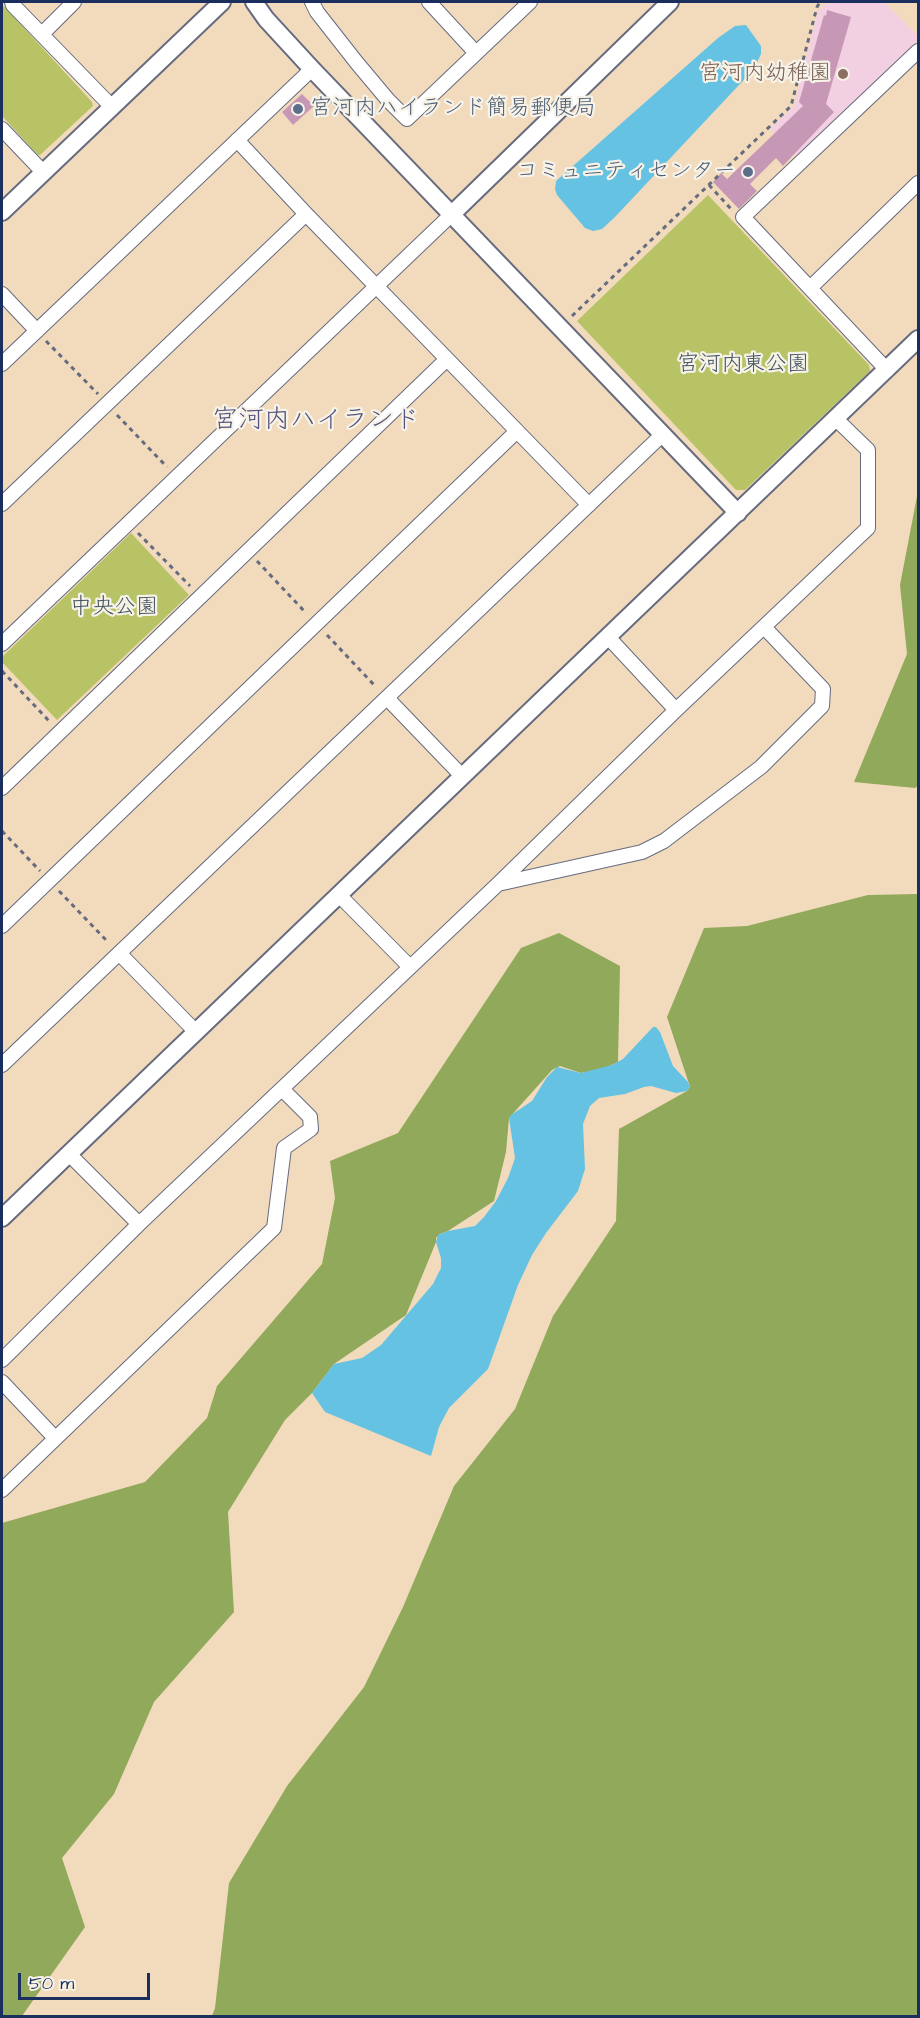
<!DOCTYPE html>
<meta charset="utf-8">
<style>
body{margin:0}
#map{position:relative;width:920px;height:2018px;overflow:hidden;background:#f2dbbc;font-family:"Architects Daughter",sans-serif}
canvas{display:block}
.frame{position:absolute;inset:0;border:3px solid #1b2f5e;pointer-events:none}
.scale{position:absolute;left:18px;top:1973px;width:132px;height:27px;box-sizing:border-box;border:3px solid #1b2f5e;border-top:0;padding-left:8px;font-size:18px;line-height:21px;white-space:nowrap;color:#1b2f5e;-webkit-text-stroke:4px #f7f3e8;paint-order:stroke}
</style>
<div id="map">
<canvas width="920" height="2018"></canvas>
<div class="frame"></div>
<div class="scale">50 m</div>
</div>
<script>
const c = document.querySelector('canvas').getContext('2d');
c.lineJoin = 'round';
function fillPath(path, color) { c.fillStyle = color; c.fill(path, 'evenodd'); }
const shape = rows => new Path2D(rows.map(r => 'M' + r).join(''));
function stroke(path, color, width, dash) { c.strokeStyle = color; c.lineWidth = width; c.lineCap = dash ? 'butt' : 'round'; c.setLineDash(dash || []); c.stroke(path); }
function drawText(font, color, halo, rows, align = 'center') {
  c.font = font + ' "Architects Daughter","Klee One",sans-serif'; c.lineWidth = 4.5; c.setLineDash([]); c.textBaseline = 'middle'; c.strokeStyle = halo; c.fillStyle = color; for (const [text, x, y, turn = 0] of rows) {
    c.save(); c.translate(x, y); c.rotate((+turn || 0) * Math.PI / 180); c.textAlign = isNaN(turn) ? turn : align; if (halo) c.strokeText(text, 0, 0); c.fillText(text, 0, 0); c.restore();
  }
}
fillPath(shape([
 [829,2,884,2,918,36,918,41,797,156,770,129,794,106,818,11]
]), '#f2cfe1');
fillPath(shape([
 [2,4,92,102,93,106,40,155,38,155,2,116],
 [708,195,869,365,870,371,745,490,736,490,577,321],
 [131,533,189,595,57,720,2,662,2,657]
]), '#b7c365');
fillPath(shape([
 [918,491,918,786,915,788,854,782,907,654,900,585],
 [918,894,918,2016,212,2016,215,2008,229,1883,287,1786,364,1687,403,1607,454,1486,515,1409,553,1316,616,1221,619,1129,687,1091,690,1087,667,1017,704,928,747,926,868,895],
 [559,933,620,966,618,1062,605,1068,581,1073,560,1066,552,1070,509,1118,506,1152,494,1201,448,1231,440,1234,436,1238,436,1242,406,1315,334,1364,312,1393,285,1420,228,1512,234,1612,154,1702,114,1794,62,1858,85,1927,22,2016,2,2016,2,1523,145,1482,207,1418,217,1386,322,1264,335,1198,330,1161,398,1133,521,948]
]), '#91a95a');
fillPath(shape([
 [746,25,761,46,761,54,754,69,615,217,602,229,593,231,585,228,557,195,555,189,556,181,718,38,735,26],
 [653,1027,656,1027,660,1032,673,1066,688,1082,690,1087,687,1091,676,1093,651,1086,644,1087,625,1094,599,1098,590,1106,583,1124,585,1169,578,1191,546,1233,532,1255,518,1285,488,1369,449,1408,439,1427,431,1456,325,1412,312,1393,334,1364,362,1358,381,1345,433,1284,441,1268,441,1258,436,1242,438,1235,448,1231,475,1226,484,1217,496,1201,508,1178,515,1158,509,1118,511,1115,532,1101,547,1077,557,1067,581,1073,612,1065,623,1059]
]), '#65c2e3');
fillPath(shape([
 [827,10,851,17,826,104,834,112,783,166,776,158,750,184,757,191,739,209,713,182,721,173,727,179,803,106,799,102,824,15,826,16],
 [302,94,314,106,293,125,282,112]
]), '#c798b6');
const minor = shape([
 [12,2,13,5,112,107],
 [312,2,317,12,357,63,388,100,407,119,530,2],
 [429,2,476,53],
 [42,34,74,2],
 [2,129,43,172],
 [237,140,306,214,589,505],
 [810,288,918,183],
 [2,294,37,331],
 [2,364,312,69],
 [887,370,743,217,918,51],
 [2,504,306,214],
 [608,637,676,710],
 [2,644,452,214],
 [387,698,462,776],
 [2,788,447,359],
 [498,884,642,852,664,841,761,767,822,706,823,689,764,627],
 [339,895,410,967],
 [2,926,517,431],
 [119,953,196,1032],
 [2,1065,663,434],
 [69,1154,139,1224],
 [2,1360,139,1224,498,884,676,710,868,528,868,450,836,419],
 [2,1382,55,1438],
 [2,1490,274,1228,284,1148,311,1129,310,1117,282,1089]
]);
const tertiary = shape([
 [254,2,266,19,312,69,738,513],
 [2,212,222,2],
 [452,214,670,2],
 [2,1218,918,339]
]);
stroke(minor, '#666b7f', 16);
stroke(tertiary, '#666b7f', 20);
stroke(shape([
 [709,185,732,210],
 [572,316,791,106,817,7,820,2],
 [46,341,98,394],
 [117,415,167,467],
 [138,533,190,586],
 [257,561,306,613],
 [327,635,376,687],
 [2,671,50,722],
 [2,831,40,871],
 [59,891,108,942]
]), '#666b7f', 3, [4.5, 4.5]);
stroke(minor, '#fff', 14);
stroke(tertiary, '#fff', 16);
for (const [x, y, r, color] of [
 [843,74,6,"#8d6e63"],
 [298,109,6,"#5c6f8a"],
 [748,172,6,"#5c6f8a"]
]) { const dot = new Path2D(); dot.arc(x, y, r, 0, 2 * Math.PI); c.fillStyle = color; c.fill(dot); stroke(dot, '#f7f3e8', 2); }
drawText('22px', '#785e54', '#f7f3e8', [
 ["宮河内幼稚園",831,74]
], 'right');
drawText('22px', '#4e5e75', '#f7f3e8', [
 ["宮河内ハイランド簡易郵便局",310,109],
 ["コミュニティセンター",736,172,"right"]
], 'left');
drawText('22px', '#425460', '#f7f3e8', [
 ["宮河内東公園",743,365],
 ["中央公園",114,608]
]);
drawText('26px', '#57547d', '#f7f3e8', [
 ["宮河内ハイランド",316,422]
]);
</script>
